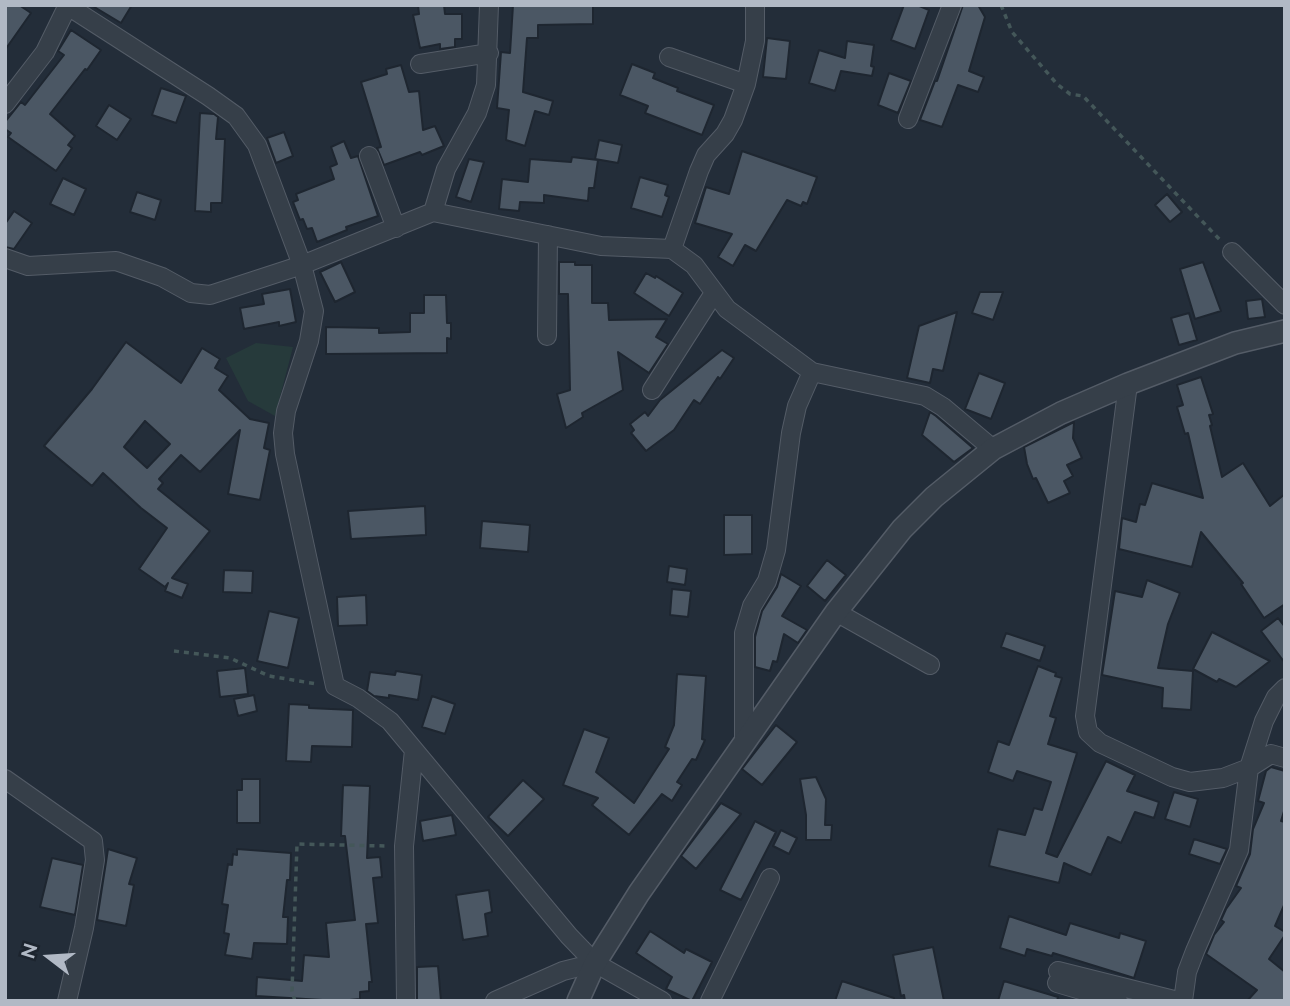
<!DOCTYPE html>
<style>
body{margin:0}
#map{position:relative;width:1290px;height:1006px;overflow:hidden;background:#232d39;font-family:Raleway,sans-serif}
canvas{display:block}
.frame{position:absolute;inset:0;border:7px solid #b1b9c5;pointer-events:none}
.north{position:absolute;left:14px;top:922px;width:70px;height:70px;-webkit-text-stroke:5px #1c242e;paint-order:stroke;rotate:287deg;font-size:19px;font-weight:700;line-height:28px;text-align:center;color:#b1b9c5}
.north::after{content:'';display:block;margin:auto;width:24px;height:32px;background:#b1b9c5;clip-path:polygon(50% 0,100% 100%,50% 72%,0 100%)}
</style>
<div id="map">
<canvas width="1290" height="1006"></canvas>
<div class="frame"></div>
<div class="north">N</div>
</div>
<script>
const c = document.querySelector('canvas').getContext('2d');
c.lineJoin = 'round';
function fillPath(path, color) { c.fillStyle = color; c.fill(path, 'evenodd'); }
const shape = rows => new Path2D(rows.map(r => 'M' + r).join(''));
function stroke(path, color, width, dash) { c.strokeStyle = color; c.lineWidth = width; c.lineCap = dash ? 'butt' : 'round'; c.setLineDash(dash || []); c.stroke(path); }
fillPath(shape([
 [256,343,293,347,275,416,248,401,226,358]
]), '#263a3b');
const building = shape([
 [5,5,19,5,31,13,5,50,5,5],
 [91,5,132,5,121,23,91,5],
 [418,5,444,5,445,14,462,14,462,39,455,39,455,47,440,49,440,44,420,48,413,15,419,14,418,5],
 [513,5,593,5,593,24,538,25,538,38,527,38,523,92,553,101,549,115,535,111,525,146,506,140,509,110,497,108,501,52,510,53,513,5],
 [904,5,917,5,929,10,915,49,891,40,904,5],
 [963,5,978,5,985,17,969,71,984,77,978,92,958,85,942,127,920,120,935,81,937,81,963,5],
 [71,30,101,50,87,70,85,69,50,114,75,136,68,145,72,148,56,171,8,137,11,133,5,129,5,122,21,102,25,105,64,55,58,51,71,30],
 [767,38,790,41,786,79,763,77,767,38],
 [847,41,874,45,871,66,874,67,872,76,841,71,835,91,809,83,819,50,845,58,847,41],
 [632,64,655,73,653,78,678,88,677,91,714,105,702,135,645,113,648,106,620,95,632,64],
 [401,65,409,92,419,91,423,130,435,126,444,146,422,155,420,152,384,165,377,148,381,147,361,82,387,74,386,69,401,65],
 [889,73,911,81,898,113,878,105,889,73],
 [161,88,186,96,176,123,152,115,161,88],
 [109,105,131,119,117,140,96,126,109,105],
 [200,113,214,114,218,117,216,139,225,139,222,203,211,203,211,212,195,211,200,113],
 [284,132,293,156,276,163,267,138,284,132],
 [599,140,622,145,618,163,595,159,599,140],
 [344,141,351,158,358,156,378,216,346,227,347,230,317,242,312,228,307,229,303,219,300,220,293,202,298,200,296,194,334,179,330,167,337,164,331,147,344,141],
 [742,151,817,177,807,204,803,202,801,206,787,200,756,251,745,245,733,266,718,257,732,234,695,223,706,187,729,194,742,151],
 [572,157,598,160,594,188,589,188,588,201,544,195,544,203,520,202,519,211,499,209,502,179,528,182,530,159,571,162,572,157],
 [469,159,484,162,471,202,456,197,469,159],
 [640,177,668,185,665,195,669,197,662,217,631,208,640,177],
 [63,178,86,189,74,215,50,204,63,178],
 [137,192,161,200,155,220,130,212,137,192],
 [1167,194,1182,212,1170,222,1155,205,1167,194],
 [14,211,32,223,14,249,5,247,5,224,14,211],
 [341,262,355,292,335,302,320,272,341,262],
 [559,262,575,262,575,265,592,265,592,303,608,303,609,320,667,319,656,337,668,344,649,373,618,352,623,390,582,413,583,417,566,428,557,394,570,390,568,294,559,294,559,262],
 [1203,262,1221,311,1195,319,1180,269,1203,262],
 [646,273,655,278,656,276,683,293,669,316,634,293,646,273],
 [290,289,296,322,279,326,279,322,244,329,240,308,264,304,262,294,290,289],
 [980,292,1003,292,993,320,972,313,980,292],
 [424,295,446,295,447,323,451,323,451,339,447,338,447,353,326,354,326,327,379,328,379,333,410,332,410,313,424,313,424,295],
 [1262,299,1265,317,1248,319,1246,301,1262,299],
 [957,312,943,371,933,369,930,383,907,378,919,326,957,312],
 [1189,313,1197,340,1179,345,1171,318,1189,313],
 [126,342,181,383,202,348,220,359,215,368,228,376,219,390,250,419,269,423,264,448,270,450,260,500,228,494,240,430,200,472,181,455,159,479,163,483,158,489,210,531,172,578,188,584,182,598,165,591,168,583,165,587,139,569,167,528,141,508,103,473,92,486,44,446,92,389,126,342],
 [145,421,170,444,147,468,124,447,145,421],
 [722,350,734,358,720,379,718,377,700,404,694,400,674,430,646,451,631,433,634,430,630,424,645,412,648,416,660,400,722,350],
 [979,373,1005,383,991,419,965,409,979,373],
 [1201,377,1213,414,1209,415,1212,425,1210,426,1222,477,1243,463,1270,506,1285,494,1285,604,1264,618,1241,584,1243,583,1201,532,1192,567,1119,549,1122,518,1136,522,1140,504,1145,505,1152,483,1203,498,1188,433,1185,434,1177,407,1183,405,1177,385,1201,377],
 [930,412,936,416,973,448,954,462,922,435,930,412],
 [1074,422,1073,438,1082,458,1067,465,1073,476,1064,481,1070,493,1048,503,1036,478,1033,479,1027,464,1024,447,1074,422],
 [425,506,426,535,351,539,348,511,425,506],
 [724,515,752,515,752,554,724,555,724,515],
 [482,521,530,525,528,552,480,548,482,521],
 [827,560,846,575,825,601,807,586,827,560],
 [669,566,687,569,685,585,667,582,669,566],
 [224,570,253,571,252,593,223,592,224,570],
 [781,574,801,586,782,616,807,630,798,643,784,634,777,662,773,661,770,671,755,667,755,637,762,611,777,587,781,574],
 [1147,580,1180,593,1168,624,1158,668,1193,671,1191,710,1162,708,1163,688,1102,675,1115,591,1142,597,1147,580],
 [672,589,691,591,688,617,670,615,672,589],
 [366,595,367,625,338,626,337,597,366,595],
 [269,611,299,618,288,668,257,661,269,611],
 [1278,618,1285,627,1285,663,1261,631,1278,618],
 [1212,632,1270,661,1236,687,1219,679,1217,682,1193,669,1212,632],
 [1006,633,1045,646,1040,661,1001,647,1006,633],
 [1038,666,1056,673,1055,676,1062,678,1050,716,1056,718,1048,744,1077,753,1046,853,1057,857,1106,761,1135,775,1127,791,1159,802,1154,818,1135,812,1121,843,1108,837,1091,875,1064,863,1059,883,989,866,998,829,1025,835,1034,808,1042,810,1051,782,1017,771,1013,781,988,772,998,741,1009,745,1038,666],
 [245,668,248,694,220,697,217,671,245,668],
 [396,671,422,675,418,700,389,695,389,698,374,696,367,691,370,672,395,675,396,671],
 [677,674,706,676,702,739,705,740,696,760,692,759,677,782,682,785,672,801,662,794,629,835,592,805,598,798,563,785,584,729,609,738,596,772,634,803,669,749,665,747,674,725,677,674],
 [254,695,257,711,238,716,234,699,254,695],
 [432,696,455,704,445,734,422,727,432,696],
 [289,704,309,705,309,708,353,710,352,747,312,746,311,762,286,761,289,704],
 [776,725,797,742,762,785,742,769,776,725],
 [1271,767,1285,771,1285,808,1281,821,1285,822,1285,903,1275,926,1285,932,1285,935,1269,959,1285,972,1285,1001,1247,1001,1257,990,1206,954,1214,935,1224,922,1221,920,1226,909,1241,888,1236,886,1250,854,1253,829,1264,803,1258,801,1266,771,1271,767],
 [816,777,826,799,825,825,832,825,831,840,806,840,806,815,800,779,816,777],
 [242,779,260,779,260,823,237,823,237,790,242,790,242,779],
 [523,780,544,799,508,836,488,817,523,780],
 [343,785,370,786,367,858,380,857,382,877,373,878,378,923,366,924,372,982,369,982,369,991,360,992,360,999,339,1001,256,996,257,977,302,981,304,955,329,957,326,923,355,920,345,836,341,836,343,785],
 [1174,792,1198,799,1190,827,1165,819,1174,792],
 [721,803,741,814,696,869,681,856,721,803],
 [452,815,456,835,423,841,420,821,452,815],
 [755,821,776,832,741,900,720,890,755,821],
 [781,830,797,838,789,854,773,846,781,830],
 [1194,839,1227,849,1220,864,1189,854,1194,839],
 [108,849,137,858,129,884,134,885,126,926,97,920,108,849],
 [237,849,291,853,290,880,287,880,283,917,288,917,287,944,254,943,252,959,225,955,229,934,224,933,228,905,222,904,228,864,232,865,233,854,237,855,237,849],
 [52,858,83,865,75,915,40,907,52,858],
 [489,890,492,912,485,914,488,936,463,940,456,895,489,890],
 [1009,916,1066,935,1070,923,1119,938,1120,933,1146,941,1134,978,1053,953,1052,956,1027,949,1025,956,1000,948,1009,916],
 [650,931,684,953,686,949,712,962,692,1001,666,989,672,977,636,953,650,931],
 [933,947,944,1001,905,1001,904,995,901,996,893,955,933,947],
 [438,966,441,1001,417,1001,417,967,438,966],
 [842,981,894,998,894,1001,835,1001,842,981],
 [1004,981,1058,997,1057,1001,998,1001,1004,981]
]);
fillPath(building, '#4b5764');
stroke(building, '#1e2630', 2);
const minor = shape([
 [68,6,208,96,236,116,257,145,302,265,314,311,309,341,286,411,283,433,285,454,335,686,358,698,390,721,569,936,595,963,662,1001],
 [669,57,746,84],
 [420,64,489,53],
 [5,104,45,52,68,5],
 [908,119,952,5],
 [369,156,396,228],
 [433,212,446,169,477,113,486,85,489,5],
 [672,249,699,171,706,155,725,134,733,120,746,84,755,41,755,5],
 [1232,252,1285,305],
 [5,258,28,266,116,261,162,277,191,293,210,295,302,265,433,212,601,246,672,249,694,265,727,309,812,372,925,396,943,407,993,449],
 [547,336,548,235],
 [1128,384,1085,716,1088,732,1100,743,1172,777,1190,782,1223,778,1249,768,1271,754,1285,758],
 [652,390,714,293],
 [836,612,930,665],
 [744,744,744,633,752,606,767,581,776,550,791,433,797,406,812,372],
 [5,779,93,841,95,860,84,928,67,1001],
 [1058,971,1178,1001],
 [1057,983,1118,1001],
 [406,1001,404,846,414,750],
 [495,1001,563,971,595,963],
 [710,1001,770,878],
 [1183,1001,1187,972,1195,951,1239,850,1249,768,1264,721,1276,697,1285,688]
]);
const tertiary = shape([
 [578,1001,595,963,639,893,836,612,902,529,934,497,993,449,1061,413,1128,384,1235,343,1285,331]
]);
stroke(minor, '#545c67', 20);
stroke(tertiary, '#545c67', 24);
stroke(shape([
 [1001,5,1012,32,1057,84,1070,94,1083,96,1221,241],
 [174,651,230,658,269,676,317,684],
 [295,1001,292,991,297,844,385,846]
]), '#445759', 3.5, [5, 5]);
stroke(minor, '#363f49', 18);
stroke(tertiary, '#363f49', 21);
</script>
